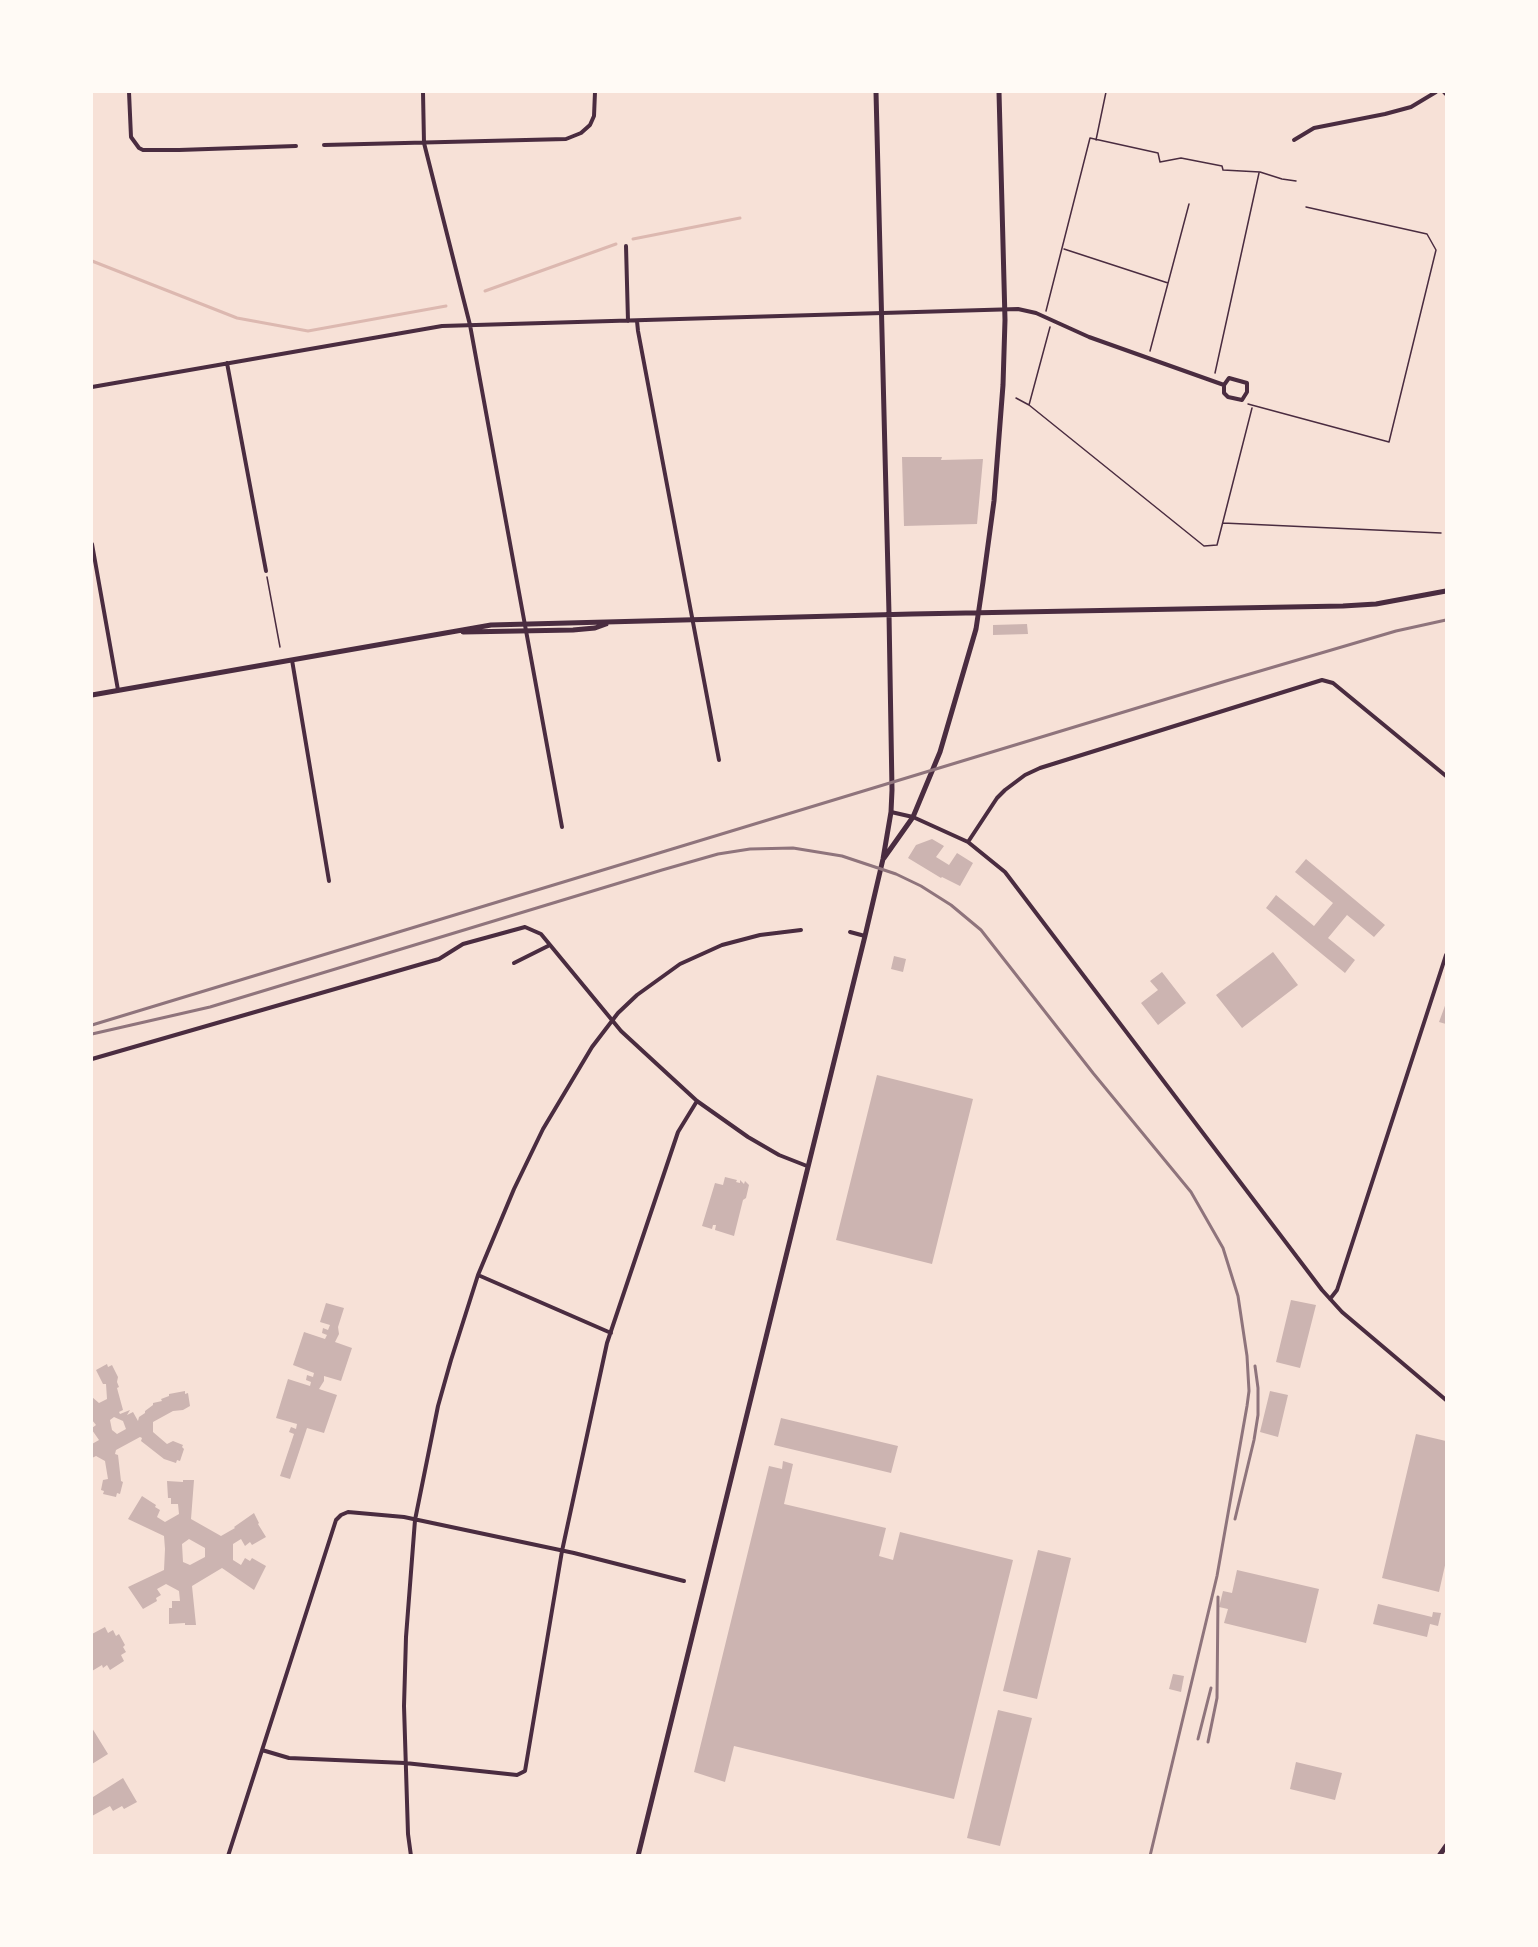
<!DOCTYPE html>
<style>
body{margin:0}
#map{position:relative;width:1538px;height:1947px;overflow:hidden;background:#f7e1d7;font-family:"Source Serif 4",serif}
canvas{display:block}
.frame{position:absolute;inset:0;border:93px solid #fffaf5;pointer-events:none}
</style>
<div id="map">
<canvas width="1538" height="1947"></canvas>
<div class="frame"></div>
</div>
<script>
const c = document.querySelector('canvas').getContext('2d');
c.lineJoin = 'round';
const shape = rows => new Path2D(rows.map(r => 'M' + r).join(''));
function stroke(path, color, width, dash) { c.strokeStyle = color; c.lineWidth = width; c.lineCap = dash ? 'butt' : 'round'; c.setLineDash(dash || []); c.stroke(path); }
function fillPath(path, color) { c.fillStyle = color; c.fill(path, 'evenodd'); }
stroke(shape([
 [633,239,740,218],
 [92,261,237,318,308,331,446,306],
 [485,291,616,244]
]), '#dcb8b0', 3);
fillPath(shape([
 [902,457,942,457,941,460,983,459,977,524,904,526],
 [1027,624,1028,634,993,635,993,625],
 [932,839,944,846,936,857,949,865,957,853,973,863,960,886,942,877,941,878,908,858,916,845],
 [1306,859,1385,925,1374,937,1347,915,1328,938,1355,960,1345,973,1266,908,1276,895,1314,926,1333,903,1295,872],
 [1273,952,1298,985,1242,1028,1216,995],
 [894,956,906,959,903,972,891,969],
 [1162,972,1186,1003,1158,1025,1141,1003,1158,990,1150,981],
 [1446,1003,1446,1024,1439,1022],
 [877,1075,973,1099,932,1264,836,1240],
 [725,1177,737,1180,736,1182,740,1183,740,1180,744,1184,745,1181,749,1185,746,1198,743,1200,734,1236,715,1230,716,1225,713,1225,712,1229,702,1226,715,1183,723,1185],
 [1291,1300,1316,1305,1300,1368,1276,1362],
 [326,1303,344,1308,338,1327,339,1334,335,1342,352,1348,341,1381,324,1376,324,1381,319,1389,337,1395,324,1433,307,1428,290,1479,280,1476,294,1434,289,1432,291,1427,296,1429,297,1424,276,1418,288,1379,310,1386,311,1382,306,1380,307,1375,313,1377,314,1373,293,1365,304,1332,325,1339,327,1335,322,1333,323,1328,328,1330,330,1325,320,1322],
 [107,1364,108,1367,112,1365,118,1377,117,1382,119,1387,117,1388,123,1410,119,1412,120,1414,130,1410,127,1415,133,1412,138,1421,139,1417,145,1413,145,1411,153,1405,153,1403,162,1401,161,1399,169,1396,169,1394,185,1391,185,1394,188,1393,190,1406,183,1410,173,1411,153,1422,153,1432,167,1444,173,1441,183,1445,182,1447,184,1449,180,1461,177,1460,176,1463,164,1459,141,1441,142,1438,140,1437,116,1450,115,1454,118,1455,121,1481,123,1482,120,1494,117,1493,116,1497,103,1494,104,1491,101,1490,103,1480,108,1479,105,1461,96,1456,92,1458,92,1444,99,1440,92,1430,92,1428,96,1425,92,1420,92,1397,99,1403,107,1399,106,1384,103,1384,96,1370],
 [114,1417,123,1421,126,1429,117,1434,112,1430,110,1420],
 [1270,1391,1288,1395,1278,1437,1260,1432],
 [781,1418,898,1446,891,1473,774,1445],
 [1416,1434,1446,1441,1446,1561,1439,1592,1382,1578],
 [783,1461,793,1464,784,1504,886,1528,879,1556,893,1560,900,1532,1013,1560,954,1799,734,1746,725,1782,694,1772,769,1466,782,1469],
 [183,1480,194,1480,191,1519,221,1536,235,1528,234,1527,254,1513,259,1523,258,1524,266,1537,252,1545,250,1542,245,1546,241,1539,233,1544,233,1560,241,1565,245,1558,250,1561,252,1558,266,1566,254,1590,222,1568,192,1586,196,1625,185,1625,185,1623,169,1624,169,1608,172,1608,172,1601,180,1601,179,1591,166,1584,157,1589,161,1595,156,1598,157,1601,143,1609,128,1587,164,1570,165,1549,164,1536,128,1519,142,1496,156,1505,155,1507,160,1510,157,1517,165,1522,179,1514,178,1504,171,1504,171,1498,168,1498,167,1481,183,1482],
 [189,1539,205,1548,205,1557,190,1565,183,1562,182,1544],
 [1038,1550,1071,1558,1037,1699,1003,1691],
 [1237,1570,1319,1589,1306,1643,1224,1623,1228,1609,1219,1607,1223,1591,1232,1593],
 [1378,1604,1432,1617,1433,1612,1441,1613,1438,1626,1430,1624,1427,1637,1373,1624],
 [105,1627,108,1633,113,1630,116,1636,119,1634,125,1645,123,1647,126,1652,121,1655,124,1661,110,1670,107,1665,103,1668,102,1665,92,1671,92,1634],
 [1173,1674,1184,1676,1181,1692,1169,1689],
 [998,1710,1032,1718,1000,1846,967,1838],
 [92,1728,108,1754,92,1764],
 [1296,1762,1342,1773,1335,1800,1290,1789],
 [123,1778,137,1802,124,1809,122,1806,113,1811,110,1806,92,1816,92,1794,93,1797]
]), '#ccb4b1');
stroke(shape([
 [1096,140,1106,92],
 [1064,249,1168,283],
 [1046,311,1090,138,1158,153,1160,162,1181,158,1222,166,1223,170,1260,172,1282,179,1296,181],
 [1150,351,1189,204],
 [1215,373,1259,173],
 [1016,398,1029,405,1204,546,1217,545,1252,408],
 [1248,404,1389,442,1436,250,1427,234,1306,207],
 [1029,405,1050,327],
 [1223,523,1441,533],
 [267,577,280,647]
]), '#4a2c40', 1.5);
stroke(shape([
 [129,92,131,137,139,148,143,150,179,150,296,146],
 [423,92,424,143,470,325,562,827],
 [1444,92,1446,94],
 [1294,140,1314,128,1385,114,1411,107,1436,92],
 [324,145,566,139,581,133,590,125,594,116,595,92],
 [626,246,628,321],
 [637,321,638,331,719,760],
 [227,363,266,571],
 [1229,378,1247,383,1247,392,1242,400,1228,397,1224,393,1224,385,1229,378],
 [92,387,442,326,1018,309,1036,313,1089,337,1224,385],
 [92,544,118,690],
 [292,660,329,881],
 [891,812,913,817,968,842,1005,872,1322,1290,1342,1312,1446,1400],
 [968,842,997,798,1005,790,1025,775,1040,768,1322,680,1333,683,1446,776],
 [850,932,865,936],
 [514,963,550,945],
 [92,1059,439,959,463,944,525,927,541,934,621,1031,697,1101,748,1137,779,1155,807,1166],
 [478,1275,611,1333],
 [1330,1299,1337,1290,1446,955],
 [262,1750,289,1758,405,1763,517,1775,525,1771,562,1551,607,1343,678,1132,697,1101],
 [228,1856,336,1520,341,1515,348,1512,404,1517,574,1553,684,1581],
 [411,1856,408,1834,404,1706,406,1637,415,1520,438,1406,451,1360,478,1275,514,1189,543,1129,592,1047,618,1013,637,995,680,964,722,945,760,935,801,930]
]), '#4a2c40', 4);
stroke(shape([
 [463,632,573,630,595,628,606,624],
 [92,695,491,625,912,614,1343,606,1376,604,1446,591],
 [884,858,913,817,940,752,976,629,983,582,994,501,1003,385,1005,320,999,92],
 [638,1856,865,936,883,859,891,812,892,790,889,614,876,92],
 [1439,1856,1446,1846]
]), '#4a2c40', 5);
stroke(shape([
 [92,1025,1226,681,1396,631,1446,620],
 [92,1034,210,1007,662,870,718,854,750,849,793,848,842,856,896,874,921,886,951,905,981,930,1093,1073,1191,1192,1223,1248,1238,1296,1247,1356,1249,1391,1247,1406,1217,1576,1150,1856],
 [1235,1519,1254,1440,1258,1415,1258,1388,1255,1366],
 [1198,1739,1211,1688],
 [1208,1742,1217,1698,1218,1597]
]), '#8f747c', 3);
</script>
